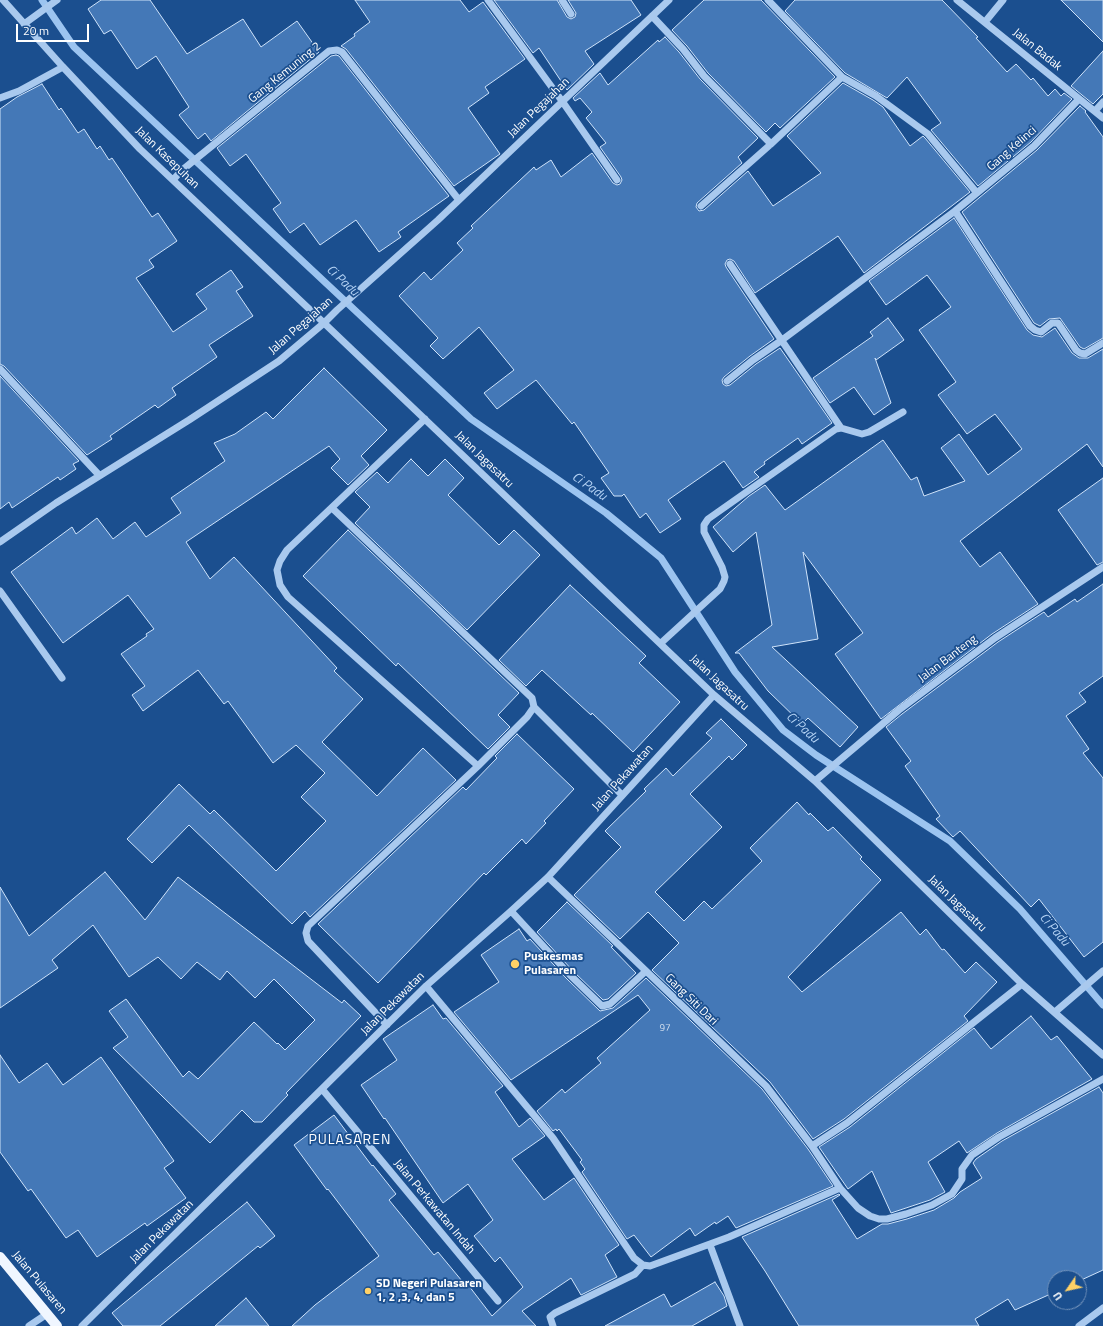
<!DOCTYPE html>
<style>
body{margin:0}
#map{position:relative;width:1103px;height:1326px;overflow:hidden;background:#1b4f8f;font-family:"Titillium Web",sans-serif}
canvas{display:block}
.north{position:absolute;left:1047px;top:1270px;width:40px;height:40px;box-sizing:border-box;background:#1b4f8f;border:1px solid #7695bc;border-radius:50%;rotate:236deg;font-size:11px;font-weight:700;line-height:16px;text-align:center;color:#fff}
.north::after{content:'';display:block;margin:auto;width:14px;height:18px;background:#ffd166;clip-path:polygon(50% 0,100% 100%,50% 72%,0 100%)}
.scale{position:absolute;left:16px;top:24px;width:73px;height:18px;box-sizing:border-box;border:2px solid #fff;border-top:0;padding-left:5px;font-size:12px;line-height:14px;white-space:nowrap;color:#fff;-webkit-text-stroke:3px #1b4f8f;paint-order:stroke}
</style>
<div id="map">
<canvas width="1103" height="1326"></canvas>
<div class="north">U</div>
<div class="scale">20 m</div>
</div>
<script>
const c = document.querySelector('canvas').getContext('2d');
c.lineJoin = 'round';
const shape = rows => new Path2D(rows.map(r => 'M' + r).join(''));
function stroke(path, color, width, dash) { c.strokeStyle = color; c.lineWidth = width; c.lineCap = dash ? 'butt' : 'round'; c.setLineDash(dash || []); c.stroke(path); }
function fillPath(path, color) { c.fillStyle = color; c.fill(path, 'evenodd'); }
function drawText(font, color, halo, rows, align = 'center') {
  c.font = font + ' "Titillium Web",sans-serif'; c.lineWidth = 3.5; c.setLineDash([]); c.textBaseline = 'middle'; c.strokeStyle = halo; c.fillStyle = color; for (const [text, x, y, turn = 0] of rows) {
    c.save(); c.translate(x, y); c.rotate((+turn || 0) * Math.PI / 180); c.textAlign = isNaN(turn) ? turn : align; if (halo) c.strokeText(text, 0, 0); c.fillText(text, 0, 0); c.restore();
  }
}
stroke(shape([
 [42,0,74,47,471,419,606,513,661,558,735,672,783,730,816,755,950,841,1020,909,1103,1005]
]), '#9cc4f0', 7);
const building = shape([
 [101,0,150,0,187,54,243,19,261,47,297,21,319,52,211,141,205,133,198,139,179,115,189,107,156,56,137,69,111,30,104,34,88,9,101,0],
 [355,0,460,0,469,12,483,2,525,59,485,87,489,93,468,108,500,154,454,186,346,49,341,46,355,36,354,34,370,22,355,0],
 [494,0,557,0,567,17,571,19,575,17,576,13,568,0,631,0,641,15,585,51,594,64,567,90,539,48,533,53,494,0],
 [704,0,761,0,835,77,780,128,775,123,766,132,708,73,687,46,672,30,704,0],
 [795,0,942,0,978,37,976,38,1007,72,1016,64,1031,80,1033,78,1048,96,1055,89,1061,96,1064,93,1072,99,1031,142,978,186,931,130,941,123,907,77,887,98,845,73,785,11,795,0],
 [1061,0,1103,0,1103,42,1061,0],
 [665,37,679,52,700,79,758,138,738,157,742,163,697,203,696,207,699,211,704,210,748,171,773,206,821,173,787,136,843,83,873,100,883,107,910,146,923,136,925,138,970,192,864,273,838,236,755,293,734,261,730,259,727,260,725,264,726,267,774,339,750,356,724,377,722,380,723,384,726,386,730,385,756,364,780,348,832,423,802,444,798,438,764,462,765,464,754,472,759,477,743,488,724,461,668,500,681,519,660,533,646,513,640,518,624,494,622,496,614,496,601,478,609,473,574,422,572,424,536,380,497,409,484,393,514,370,479,327,443,359,430,346,438,338,399,296,424,272,431,280,463,250,457,243,473,228,471,226,534,167,536,170,551,160,561,177,592,153,613,183,617,185,620,184,622,180,621,177,600,147,606,143,586,118,592,112,580,98,575,101,573,98,600,73,608,85,658,40,659,42,665,37],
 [1103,51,1103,94,1093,104,1071,86,1103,51],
 [336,55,339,56,449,196,398,232,401,237,379,252,356,220,320,245,304,223,290,233,273,209,281,203,246,154,230,166,217,148,331,56,336,55],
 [42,84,59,110,61,108,78,133,84,129,97,149,100,146,109,160,112,158,152,217,158,213,177,241,149,260,154,267,136,278,173,332,207,309,196,294,231,270,243,287,236,291,253,316,209,345,217,357,172,388,176,395,158,408,155,405,110,436,112,439,87,455,4,366,0,364,0,109,17,97,42,84],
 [1080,106,1086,111,1085,112,1103,137,1103,338,1084,349,1080,347,1060,318,1049,319,1040,326,1034,323,962,212,1037,150,1080,106],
 [954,218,1027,330,1033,335,1042,337,1055,328,1072,353,1079,358,1088,358,1103,349,1103,467,1087,444,960,541,980,567,1000,552,1038,604,992,634,881,719,835,654,863,633,803,552,818,639,772,647,858,727,840,747,808,718,802,724,768,691,739,653,735,653,772,625,756,532,733,552,713,527,749,496,765,485,785,510,883,440,911,480,917,477,924,496,965,481,941,448,959,434,988,475,1022,449,995,414,967,434,938,395,956,382,919,330,951,307,927,275,886,305,869,281,954,218],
 [888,318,904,340,876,360,875,358,891,403,874,415,854,387,830,403,813,378,873,336,870,332,888,318],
 [324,368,387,430,361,456,369,465,348,485,331,468,340,459,329,446,186,542,210,579,234,557,337,668,334,671,363,699,322,742,377,796,423,748,456,780,310,917,305,911,292,924,189,825,152,863,127,839,179,784,210,814,214,810,276,871,326,821,301,797,325,773,296,745,273,763,228,701,224,704,198,670,143,711,132,695,145,686,121,654,147,636,146,634,154,629,128,595,63,643,11,572,72,527,76,534,97,518,113,539,135,522,146,537,181,513,171,498,225,461,214,443,235,434,266,412,273,419,324,368],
 [0,376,79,461,73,464,76,469,60,480,58,477,12,508,9,502,0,509,0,376],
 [411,459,428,476,445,459,464,478,448,495,499,545,514,530,540,555,467,630,355,523,370,507,355,492,377,472,388,483,411,459],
 [1103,478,1103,562,1097,565,1058,510,1103,478],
 [348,530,519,693,498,715,510,727,488,749,398,663,396,666,303,576,348,530],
 [1103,584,1103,676,1079,693,1086,702,1066,716,1089,749,1083,753,1103,778,1103,942,1084,957,1039,899,1031,907,960,831,953,837,936,819,940,816,905,766,911,761,886,727,902,714,998,642,1044,612,1048,617,1075,599,1077,602,1103,584],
 [570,585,646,656,639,663,680,702,633,752,592,713,591,715,542,670,526,686,499,660,570,585],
 [721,719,747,745,732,760,729,756,690,794,722,827,655,892,684,921,704,901,712,909,762,861,750,848,797,802,809,815,810,813,828,831,833,827,862,857,860,859,881,880,788,977,802,992,901,912,920,935,926,929,942,950,944,949,965,973,976,962,997,982,964,1016,968,1021,844,1119,813,1139,770,1082,652,970,679,943,648,912,620,939,574,895,621,847,605,831,646,791,644,789,666,768,673,776,712,738,706,733,721,719],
 [517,734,574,789,544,821,546,823,526,844,522,839,486,875,484,873,378,983,318,924,463,787,466,790,497,758,495,756,517,734],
 [105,872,145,920,178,877,342,1003,344,1000,361,1016,286,1093,288,1095,262,1122,254,1122,242,1110,210,1143,113,1048,128,1037,109,1011,126,999,183,1077,189,1071,198,1079,254,1022,277,1044,278,1043,285,1050,315,1020,274,979,255,998,227,971,220,980,197,962,181,979,158,957,129,977,93,925,52,960,58,968,0,1008,0,887,29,936,105,872],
 [567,902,613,946,611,947,636,973,608,999,603,1000,574,972,537,932,567,902],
 [519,929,527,941,530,939,566,978,600,1011,613,1008,646,978,762,1089,808,1149,833,1186,736,1228,728,1216,716,1224,715,1222,695,1236,690,1228,651,1257,634,1235,627,1239,582,1172,585,1169,580,1162,582,1160,559,1129,557,1131,556,1129,553,1131,537,1111,562,1089,565,1093,601,1063,597,1058,650,1010,638,995,511,1080,454,1012,499,982,481,955,519,929],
 [433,1005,443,1019,446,1018,503,1086,495,1092,519,1127,530,1118,545,1136,512,1159,544,1200,574,1178,619,1245,605,1255,617,1277,581,1295,571,1278,522,1311,536,1326,292,1326,315,1305,379,1256,328,1189,327,1190,294,1145,334,1115,372,1166,373,1165,396,1194,389,1200,434,1255,438,1252,467,1287,469,1286,492,1316,523,1287,500,1257,495,1262,474,1236,493,1220,468,1184,443,1203,385,1118,384,1119,361,1085,397,1060,383,1039,433,1005],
 [1031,1016,1051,1040,1057,1036,1092,1079,997,1133,967,1153,959,1141,928,1162,945,1192,930,1200,891,1213,872,1171,848,1189,819,1147,850,1127,974,1028,991,1049,1031,1016],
 [0,1055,19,1083,47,1063,63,1085,101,1057,174,1161,164,1168,186,1198,147,1226,145,1223,97,1257,78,1230,66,1238,31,1189,28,1191,0,1152,0,1055],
 [1099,1087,1103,1093,1103,1270,1079,1281,1079,1278,1055,1278,1055,1292,1015,1310,1008,1299,975,1319,979,1326,799,1326,765,1271,742,1237,839,1194,840,1195,832,1200,857,1239,882,1224,888,1224,907,1219,934,1210,954,1198,960,1192,982,1178,973,1163,976,1159,1002,1141,1099,1087],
 [247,1202,275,1236,260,1248,258,1246,160,1326,123,1326,112,1313,247,1202],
 [715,1282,724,1296,727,1306,692,1326,605,1326,664,1294,671,1307,715,1282],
 [246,1298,269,1326,215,1326,246,1298]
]);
fillPath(building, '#4478b7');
stroke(building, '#cfe3fa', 1);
stroke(shape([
 [3,0,63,67,140,149,324,323,714,695,815,781,1022,984,1103,1055],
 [488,0,562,101,617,180],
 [562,0,571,14],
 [768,0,842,77,876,96,928,134,977,193],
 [957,0,1103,118],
 [652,16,683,49,704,76,771,144],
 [985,22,1003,0],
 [24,24,57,0],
 [0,98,19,91,63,67],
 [1095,111,1103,102],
 [173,180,181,171,329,51,337,50,342,52,459,200],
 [701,206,771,144,842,77],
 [955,211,1034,146,1079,99],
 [730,264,841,428],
 [0,369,99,475],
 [727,381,753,360,782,340,955,211,1030,326,1035,330,1041,332,1052,323,1058,323,1076,350,1080,353,1085,354,1103,343],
 [425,419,287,550,280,561,277,570,280,585,288,597,478,766],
 [332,508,532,698,534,707,622,795],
 [0,542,56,503,189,420,279,361,324,323,337,310,438,220,669,0],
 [0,591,62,678],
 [661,643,720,589,724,581,725,577,722,567,704,532,704,525,708,519,836,429,841,428,862,434,869,432,903,412],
 [815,781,899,710,995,638,1103,567],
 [548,877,766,1086,812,1146,840,1188],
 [511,911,570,975,602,1006,610,1004,646,971],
 [426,986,553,1138,634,1258,643,1265,650,1266,729,1237,840,1188,858,1208,870,1216,879,1219,887,1219,906,1214,932,1205,952,1194,962,1179,962,1169,972,1155,999,1137,1103,1079],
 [1055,1012,1103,971],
 [387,1025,308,941,306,933,308,926,478,766,527,717,534,707],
 [322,1089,498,1301],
 [812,1146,847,1123,1022,984],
 [710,1245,740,1326],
 [29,1326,47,1314],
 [82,1326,426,986,511,911,548,877,714,695],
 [553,1326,550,1317,555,1313,635,1274,643,1265],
 [1079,1326,1103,1308]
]), '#a9c9ee', 7);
stroke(shape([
 [0,1257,57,1326]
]), '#f0f6ff', 10);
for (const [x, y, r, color] of [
 [515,964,5,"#ffd166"],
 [368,1291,4,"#ffd166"]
]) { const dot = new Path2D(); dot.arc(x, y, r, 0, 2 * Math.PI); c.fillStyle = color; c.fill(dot); stroke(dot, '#1b4f8f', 1.5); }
drawText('10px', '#d0dded', null, [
 ["97",665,1029]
]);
drawText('12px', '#fff', '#1b4f8f', [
 ["Jalan Badak",1037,50,39],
 ["Gang Kemuning 2",285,73,-39],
 ["Jalan Pegajahan",539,108,-44],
 ["Gang Kelinci",1012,149,-41],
 ["Jalan Kasepuhan",167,158,44],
 ["Jalan Pegajahan",301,326,-41],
 ["Jalan Jagasatru",484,460,44],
 ["Jalan Banteng",948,659,-37],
 ["Jalan Jagasatru",719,683,43],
 ["Jalan Pekawatan",623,778,-48],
 ["Jalan Jagasatru",957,904,44],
 ["Gang Siti Dari",691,1000,44],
 ["Jalan Pekawatan",393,1004,-45],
 ["Jalan Perkawatan Indah",434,1207,50],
 ["Jalan Pekawatan",162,1232,-45],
 ["Jalan Pulasaren",39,1283,50]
]);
drawText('bold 12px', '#fff', '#1b4f8f', [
 ["Puskesmas",524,957],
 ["Pulasaren",524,971],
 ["SD Negeri Pulasaren",376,1284],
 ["1, 2 ,3, 4, dan 5",376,1298]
], 'left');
drawText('italic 13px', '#b5d3f5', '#1b4f8f', [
 ["Ci Padu",342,281,43],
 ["Ci Padu",589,487,35],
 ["Ci Padu",802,728,42],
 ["Ci Padu",1054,930,49]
]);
c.letterSpacing = '1px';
drawText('14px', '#fff', '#1b4f8f', [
 ["PULASAREN",350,1141]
]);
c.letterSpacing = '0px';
</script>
